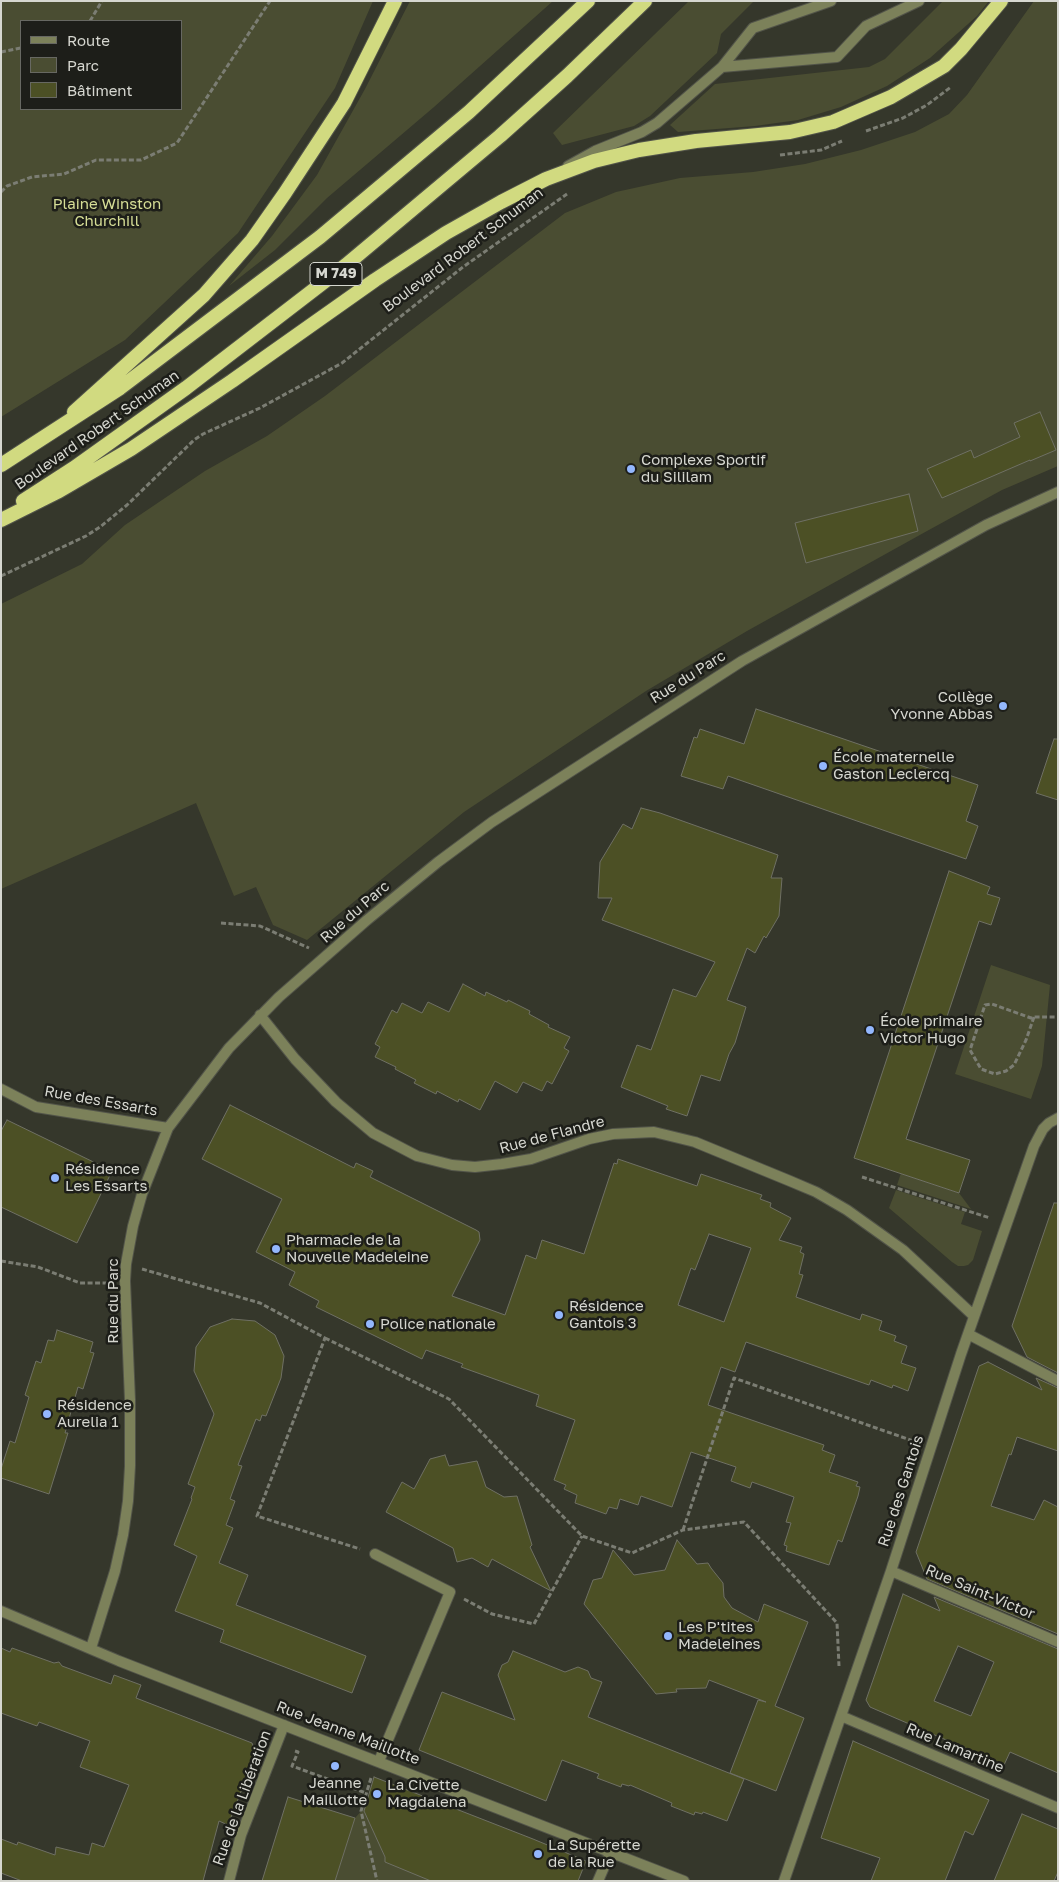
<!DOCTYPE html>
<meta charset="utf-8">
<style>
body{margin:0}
#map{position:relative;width:1059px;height:1882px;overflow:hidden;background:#35372b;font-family:"Golos Text",sans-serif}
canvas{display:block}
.frame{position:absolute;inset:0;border:2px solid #d6d7d0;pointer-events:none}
.legend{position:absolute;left:20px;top:20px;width:162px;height:90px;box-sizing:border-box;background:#1d1e19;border:1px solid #676862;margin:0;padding:6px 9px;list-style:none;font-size:15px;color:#d6d7d0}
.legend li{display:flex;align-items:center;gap:10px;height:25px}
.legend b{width:25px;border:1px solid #676862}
</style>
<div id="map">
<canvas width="1059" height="1882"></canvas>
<div class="frame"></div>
<ul class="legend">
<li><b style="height:6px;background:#7c815a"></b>Route</li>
<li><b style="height:14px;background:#4a4d32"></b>Parc</li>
<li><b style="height:14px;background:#4c5025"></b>Bâtiment</li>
</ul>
</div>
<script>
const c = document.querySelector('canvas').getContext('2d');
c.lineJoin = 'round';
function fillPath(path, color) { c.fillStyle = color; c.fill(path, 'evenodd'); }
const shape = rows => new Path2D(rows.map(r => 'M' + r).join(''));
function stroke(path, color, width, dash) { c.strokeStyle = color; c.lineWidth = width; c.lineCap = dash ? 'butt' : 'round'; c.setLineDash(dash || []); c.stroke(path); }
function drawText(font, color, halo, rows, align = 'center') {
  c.font = font + ' "Golos Text",sans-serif'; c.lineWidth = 5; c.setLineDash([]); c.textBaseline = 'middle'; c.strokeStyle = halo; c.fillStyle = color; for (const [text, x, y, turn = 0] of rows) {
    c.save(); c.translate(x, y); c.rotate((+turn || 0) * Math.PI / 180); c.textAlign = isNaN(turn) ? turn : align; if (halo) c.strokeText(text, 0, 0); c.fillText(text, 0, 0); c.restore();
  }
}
fillPath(shape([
 [1,1,373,1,335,88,238,233,125,340,1,417],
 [21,21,181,21,181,109,21,109],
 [410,1,553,1,434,107,327,198,275,250,229,286,272,236,317,175,365,89],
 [689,1,754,1,721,34,717,53,650,116,634,126,562,145,553,133],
 [943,1,989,1,977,16,930,58,887,86,841,107,798,120,755,126,678,132,670,125,715,84,869,67,885,59],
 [1034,1,1058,1,1058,466,1002,490,927,531,747,631,646,691,464,812,307,940,273,925,256,887,234,896,196,803,1,889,1,604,82,564,125,525,205,471,267,436,325,396,565,213,616,192,680,178,753,172,805,164,861,150,915,132,949,114,967,95],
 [991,965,1050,985,1042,1066,1031,1099,955,1074],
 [901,1173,959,1193,971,1209,897,1185],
 [896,1190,965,1212,961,1224,982,1231,973,1260,968,1265,964,1266,958,1266,952,1262,889,1208],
 [365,1807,387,1816,379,1843,385,1858,431,1881,335,1881,355,1818]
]), '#4a4d32');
const building = shape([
 [1040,412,1056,450,1030,461,1030,460,942,498,927,469,971,450,974,458,1020,437,1014,423,1040,412],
 [909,494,918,531,806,563,795,523,909,494],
 [756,709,978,785,966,821,978,826,966,859,728,776,723,789,681,776,694,737,697,738,700,729,744,744,756,709],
 [1054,739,1058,739,1058,800,1036,793,1054,739],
 [641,808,660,813,778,855,771,878,782,878,779,916,766,938,764,936,755,953,747,948,727,1000,746,1007,735,1043,729,1054,720,1081,701,1075,687,1116,666,1109,668,1106,621,1087,637,1045,651,1050,673,989,696,997,715,962,602,920,612,898,598,898,600,862,623,824,632,829,641,808],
 [949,871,990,887,987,894,1000,898,991,925,979,921,906,1139,970,1160,959,1193,854,1158,949,871],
 [463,984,485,996,486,992,507,1002,508,1000,530,1011,529,1014,549,1025,548,1027,570,1037,564,1048,569,1051,552,1084,547,1081,542,1091,523,1082,517,1093,495,1081,480,1110,459,1099,458,1102,437,1091,436,1094,414,1083,416,1080,395,1069,396,1067,375,1057,380,1047,375,1044,392,1010,397,1013,402,1003,422,1013,428,1002,449,1012,463,984],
 [230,1105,354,1168,356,1163,373,1171,370,1177,476,1230,479,1232,480,1240,452,1296,505,1315,526,1255,536,1259,542,1240,584,1254,614,1163,617,1164,618,1159,697,1186,701,1174,762,1195,760,1199,771,1203,770,1207,791,1218,779,1240,802,1247,800,1252,804,1254,799,1274,803,1275,796,1297,860,1320,862,1314,882,1321,879,1330,896,1336,894,1341,907,1346,901,1363,916,1368,908,1391,893,1385,892,1388,871,1380,869,1385,746,1342,735,1372,721,1367,708,1405,824,1445,822,1450,835,1455,829,1472,858,1482,856,1486,860,1487,858,1496,842,1542,838,1540,829,1565,786,1551,787,1546,784,1545,791,1523,786,1522,794,1497,752,1482,750,1488,731,1481,736,1467,691,1452,672,1507,641,1496,638,1505,620,1499,617,1509,609,1507,606,1514,575,1503,577,1495,564,1489,566,1485,554,1480,575,1420,536,1406,539,1395,461,1367,463,1364,426,1350,422,1359,316,1307,319,1301,289,1285,295,1272,256,1252,282,1199,202,1159,230,1105],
 [709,1234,751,1248,724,1322,678,1305,691,1268,695,1270,709,1234],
 [7,1120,112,1171,77,1243,1,1207,1,1131,7,1120],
 [1054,1203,1058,1203,1058,1373,1027,1357,1012,1326,1054,1203],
 [232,1319,255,1321,275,1335,284,1356,281,1378,266,1416,262,1415,260,1421,256,1419,238,1465,242,1466,230,1499,235,1501,226,1525,233,1528,219,1563,248,1575,236,1605,366,1656,352,1693,220,1642,224,1630,175,1611,197,1556,174,1545,192,1499,191,1498,195,1487,188,1484,214,1414,194,1371,196,1347,210,1327,232,1319],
 [57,1330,93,1342,90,1352,94,1353,83,1389,78,1387,65,1433,68,1433,49,1494,1,1478,1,1469,10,1441,15,1443,29,1397,25,1395,36,1361,41,1363,48,1340,54,1341,57,1330],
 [988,1362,1042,1390,1036,1378,1058,1388,1058,1451,1017,1437,1011,1455,1009,1454,991,1506,1034,1520,1044,1500,1058,1507,1058,1634,927,1579,916,1552,979,1366,988,1362],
 [445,1455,449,1466,477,1461,486,1487,504,1497,517,1496,532,1545,530,1547,551,1591,492,1559,488,1567,472,1558,457,1562,453,1548,386,1512,402,1482,414,1489,430,1459,445,1455],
 [677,1540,697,1564,708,1563,711,1568,723,1583,724,1597,732,1608,758,1622,764,1604,808,1622,775,1706,804,1718,776,1791,730,1773,758,1700,766,1702,709,1680,706,1688,676,1689,677,1692,656,1694,584,1604,593,1580,602,1578,613,1550,634,1575,665,1570,677,1540],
 [903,1594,940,1611,934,1597,1058,1649,1058,1773,1010,1752,1004,1765,870,1707,866,1700,903,1594],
 [958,1646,994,1662,971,1716,934,1701,958,1646],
 [1,1648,10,1652,12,1648,54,1663,59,1662,62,1666,111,1684,114,1675,141,1685,136,1698,252,1743,256,1753,228,1825,219,1821,203,1881,22,1881,1,1873,1,1839,17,1845,18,1842,55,1855,56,1847,89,1855,92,1843,104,1847,129,1785,80,1767,90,1741,39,1722,37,1726,1,1713,1,1648],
 [513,1651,565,1672,578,1667,588,1671,591,1678,602,1682,588,1717,744,1779,727,1821,703,1812,702,1814,695,1812,694,1815,671,1806,672,1803,630,1785,629,1786,622,1784,621,1787,597,1778,599,1774,562,1760,546,1801,419,1750,442,1692,515,1720,498,1675,502,1665,508,1662,513,1651],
 [853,1741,989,1800,973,1835,965,1831,945,1881,871,1881,880,1858,821,1838,853,1741],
 [374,1777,533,1839,586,1861,578,1881,431,1881,385,1862,385,1857,364,1811,374,1777],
 [288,1797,355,1818,335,1881,262,1881,288,1797],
 [1022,1814,1058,1829,1058,1872,1054,1881,994,1881,1022,1814]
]);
fillPath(building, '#4c5025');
stroke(building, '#6f7064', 1);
const service = shape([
 [722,67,753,28,831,1],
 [568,166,595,151,642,132,657,123,722,67,837,57,866,26,919,1],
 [375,1554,450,1592,379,1761]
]);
const minor = shape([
 [260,1015,295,1059,336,1102,373,1133,417,1156,452,1165,475,1167,502,1164,531,1159,589,1139,613,1134,654,1132,695,1142,790,1181,816,1192,847,1210,903,1250,974,1316],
 [1,1089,36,1107,168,1128],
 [968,1334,1058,1381],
 [891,1571,1058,1642],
 [1,1611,119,1661,684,1881],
 [91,1648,115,1571,123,1535,128,1501,130,1466,130,1400,125,1281,126,1264,133,1226,142,1194,168,1128,229,1048,279,997,367,920,438,862,492,822,742,661,986,525,1058,492],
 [841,1716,1058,1808],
 [229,1881,241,1835,284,1725],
 [598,1881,611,1851],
 [784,1881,891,1571,961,1354,1034,1146,1043,1129,1049,1123,1058,1118]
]);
const trunk = shape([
 [74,412,204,295,252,240,285,193,344,103,395,1],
 [1,465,120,388,320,237,469,112,588,1],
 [23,501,74,468,186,388,346,265,500,136,567,76,645,1],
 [1,520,59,491,131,449,232,381,375,280,446,233,501,202,546,179,594,161,639,150,696,141,790,132,833,122,891,97,944,66,961,49,1001,1]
]);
stroke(service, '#525449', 12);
stroke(minor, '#525449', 12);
stroke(trunk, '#525449', 16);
stroke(shape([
 [90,21,102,1],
 [1,52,21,48],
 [866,131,903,118,927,105,951,87],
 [780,155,821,150,842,141],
 [1,192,7,186,32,177,64,174,96,160,141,160,177,143,270,1],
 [1,576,86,536,100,527,127,505,194,440,203,434,260,408,342,363,463,267,567,194],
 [221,923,260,926,309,948],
 [1034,1017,1026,1040,1014,1065,1006,1071,995,1074,981,1069,970,1050,985,1005,992,1004,1031,1018,1034,1017,1058,1017],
 [862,1177,990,1218],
 [1,1261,38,1267,80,1283,107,1283],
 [142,1269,260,1303,325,1338,257,1516,360,1549],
 [325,1338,449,1399,582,1536,632,1553,683,1530,744,1522,837,1623,839,1666],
 [683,1530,734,1378,916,1442],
 [464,1599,492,1614,534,1624,582,1536],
 [295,1751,298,1752,292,1766,366,1793],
 [371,1778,361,1811,377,1881]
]), '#7b7d73', 3, [5, 2.5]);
stroke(service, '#7c815a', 10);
stroke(minor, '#7c815a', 10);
stroke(trunk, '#d1da80', 14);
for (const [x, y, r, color] of [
 [631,469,5,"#93b7fd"],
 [1003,706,5,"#93b7fd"],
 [823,766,5,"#93b7fd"],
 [870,1030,5,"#93b7fd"],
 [55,1178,5,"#93b7fd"],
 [276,1249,5,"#93b7fd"],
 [559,1315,5,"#93b7fd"],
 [370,1324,5,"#93b7fd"],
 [47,1414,5,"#93b7fd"],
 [668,1636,5,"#93b7fd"],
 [335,1766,5,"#93b7fd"],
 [377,1794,5,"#93b7fd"],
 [538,1854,5,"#93b7fd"]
]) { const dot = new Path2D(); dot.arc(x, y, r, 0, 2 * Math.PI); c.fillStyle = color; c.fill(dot); stroke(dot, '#1d1e19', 2); }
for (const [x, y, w] of [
 [336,274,52]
]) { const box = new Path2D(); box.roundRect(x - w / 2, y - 11.5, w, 23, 4); c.fillStyle = '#1d1e19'; c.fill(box); stroke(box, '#d6d7d0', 1); }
drawText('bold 14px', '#d6d7d0', null, [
 ["M 749",336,274]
]);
drawText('15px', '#d6de96', '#1d1e19', [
 ["Plaine Winston",107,204],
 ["Churchill",107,221]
]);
drawText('15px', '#d6d7d0', '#1d1e19', [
 ["Boulevard Robert Schuman",463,250,-37],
 ["Boulevard Robert Schuman",97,430,-35],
 ["Rue du Parc",688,677,-32],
 ["Rue du Parc",355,912,-41],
 ["Rue des Essarts",101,1101,10],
 ["Rue de Flandre",552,1135,-15],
 ["Rue du Parc",113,1301,-90],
 ["Rue des Gantois",901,1491,-72],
 ["Rue Saint-Victor",980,1592,23],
 ["Rue Jeanne Maillotte",348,1733,21],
 ["Rue Lamartine",955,1748,23],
 ["Rue de la Libération",242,1798,-70]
]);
drawText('15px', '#d6d7d0', '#1d1e19', [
 ["Complexe Sportif",641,460],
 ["du Sililam",641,477],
 ["Collège",993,697,"right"],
 ["Yvonne Abbas",993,714,"right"],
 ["École maternelle",833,757],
 ["Gaston Leclercq",833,774],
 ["École primaire",880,1021],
 ["Victor Hugo",880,1038],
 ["Résidence",65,1169],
 ["Les Essarts",65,1186],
 ["Pharmacie de la",286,1240],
 ["Nouvelle Madeleine",286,1257],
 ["Résidence",569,1306],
 ["Gantois 3",569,1323],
 ["Police nationale",380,1324],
 ["Résidence",57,1405],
 ["Aurelia 1",57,1422],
 ["Les P'tites",678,1627],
 ["Madeleines",678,1644],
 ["Jeanne",335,1783,"center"],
 ["Maillotte",335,1800,"center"],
 ["La Civette",387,1785],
 ["Magdalena",387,1802],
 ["La Supérette",548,1845],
 ["de la Rue",548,1862]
], 'left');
</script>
